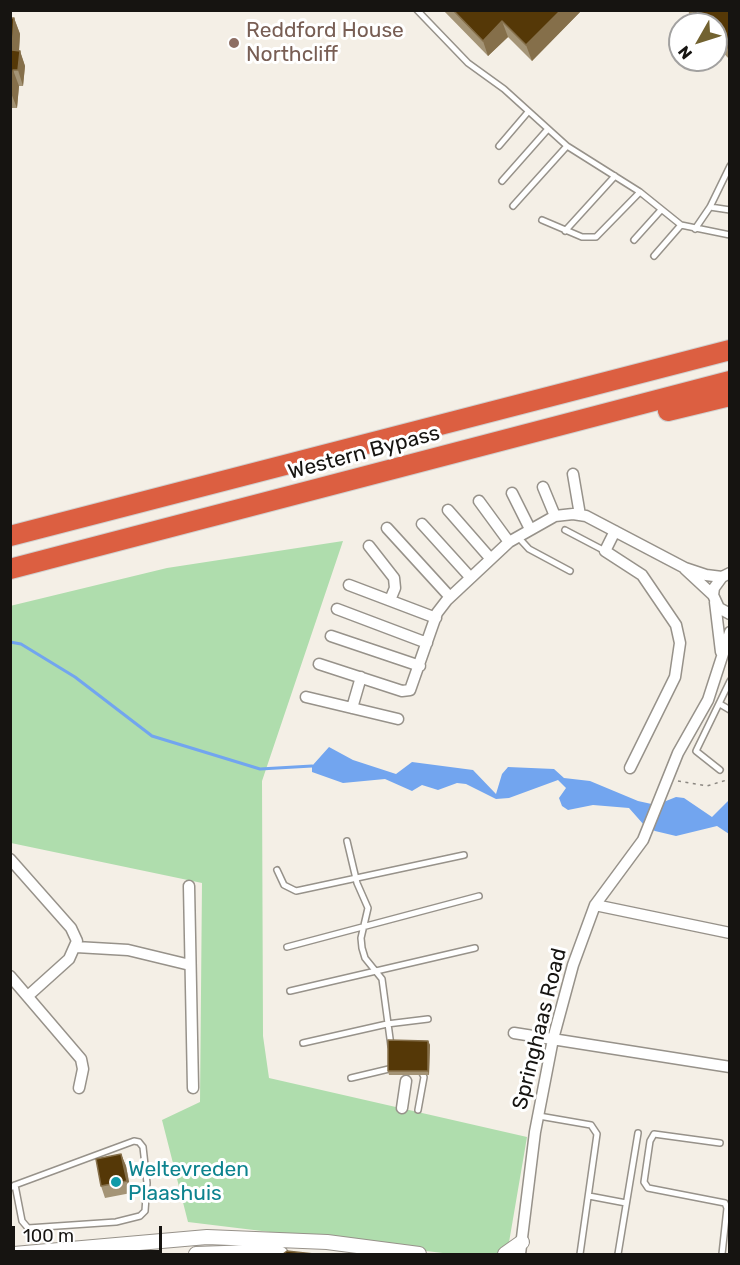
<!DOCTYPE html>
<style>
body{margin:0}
#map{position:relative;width:740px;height:1265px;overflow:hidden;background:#f4efe6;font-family:Rubik,sans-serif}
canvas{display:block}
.frame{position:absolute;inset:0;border:12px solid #161411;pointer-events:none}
.north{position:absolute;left:668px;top:12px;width:60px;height:60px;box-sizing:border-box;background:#fff;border:2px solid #a2a1a0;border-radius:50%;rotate:231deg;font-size:16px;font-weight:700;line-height:24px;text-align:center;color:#161411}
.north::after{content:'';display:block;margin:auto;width:21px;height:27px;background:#726230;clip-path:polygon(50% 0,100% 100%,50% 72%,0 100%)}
.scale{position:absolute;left:12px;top:1226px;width:150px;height:27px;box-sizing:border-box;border:3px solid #161411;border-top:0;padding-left:8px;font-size:18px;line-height:21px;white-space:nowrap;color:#161411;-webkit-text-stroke:4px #fff;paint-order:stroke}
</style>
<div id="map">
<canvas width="740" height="1265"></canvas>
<div class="frame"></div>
<div class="north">N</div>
<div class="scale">100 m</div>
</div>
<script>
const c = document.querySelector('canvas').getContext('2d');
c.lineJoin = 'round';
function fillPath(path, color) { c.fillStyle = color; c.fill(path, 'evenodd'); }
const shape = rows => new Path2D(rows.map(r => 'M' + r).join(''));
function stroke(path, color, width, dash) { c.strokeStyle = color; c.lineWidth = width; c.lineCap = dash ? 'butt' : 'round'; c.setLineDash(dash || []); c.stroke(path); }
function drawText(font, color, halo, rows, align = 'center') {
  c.font = font + ' Rubik,sans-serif'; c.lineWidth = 6; c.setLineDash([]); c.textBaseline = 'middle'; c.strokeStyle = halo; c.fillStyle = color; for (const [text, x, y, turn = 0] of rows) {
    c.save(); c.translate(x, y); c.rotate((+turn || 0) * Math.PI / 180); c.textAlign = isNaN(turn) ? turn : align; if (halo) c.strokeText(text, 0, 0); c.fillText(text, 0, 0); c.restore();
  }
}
fillPath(shape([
 [343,541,262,781,263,1036,269,1078,527,1137,507,1254,451,1254,188,1222,162,1120,200,1102,202,883,11,843,10,606,167,568]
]), '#afddad');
fillPath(shape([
 [329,747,353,760,396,774,412,762,473,770,496,794,502,774,508,767,554,769,564,778,590,781,638,801,656,805,676,797,684,798,712,817,729,800,729,834,717,826,676,836,655,831,644,825,629,808,593,805,568,810,562,806,559,798,566,788,558,780,509,798,496,799,466,784,457,783,438,790,422,785,412,791,385,779,343,783,312,772,312,766]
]), '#72a5ef');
stroke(shape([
 [10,642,21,644,75,677,152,736,260,769,312,766]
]), '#72a5ef', 3);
const service = shape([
 [417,10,468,63,504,89,567,146,640,192,681,225,730,235],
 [499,146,528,112],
 [502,181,548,129],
 [513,206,567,146],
 [710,207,730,210],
 [542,220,582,237,596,237,640,192],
 [695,229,710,207,730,166],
 [565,231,615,176],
 [634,240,661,210],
 [654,256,681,225],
 [565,530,605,551],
 [518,537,529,549,570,571],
 [720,704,730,710],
 [720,770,696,751,730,681],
 [347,841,357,883,368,908,361,938,362,948,365,958,382,979,391,1046],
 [277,870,284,885,296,891,464,855],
 [287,947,479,896],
 [290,991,475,948],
 [303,1043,387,1024,428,1019],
 [351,1078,393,1068],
 [418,1110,424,1077,421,1071],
 [539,1116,591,1125,597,1134,580,1254],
 [720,1143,654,1134,650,1141,644,1182,648,1188,725,1203,727,1208,722,1254],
 [10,1188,15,1185,134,1141,139,1142,143,1147,147,1183,145,1211,140,1216,116,1222,28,1228,22,1221,15,1185],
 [589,1196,626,1203],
 [618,1254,638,1133]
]);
const minor = shape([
 [573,474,580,515],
 [543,487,555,516],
 [512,493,530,529],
 [479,501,509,542],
 [448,510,490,558],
 [422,524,470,577],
 [387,528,450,597],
 [615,531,605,551,642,575,676,625,680,643,675,677,630,768],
 [369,546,394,578,395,588,390,600],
 [685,569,713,595],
 [722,577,714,588,713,595,719,608,730,614],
 [349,585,436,618],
 [715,602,721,652],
 [337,609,427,643],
 [331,636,420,666],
 [319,664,402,691,410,690,437,613,447,600,509,542,555,516,573,514,586,516,685,568,706,575,722,577,730,573],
 [306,697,398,719],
 [352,708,361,677],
 [10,859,71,928,77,941,69,959,29,995],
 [189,886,193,1088],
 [595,905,730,933],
 [76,947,128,950,190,965],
 [10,976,81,1059,83,1069,79,1088],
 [514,1033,730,1067],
 [402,1108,406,1081],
 [520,1254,535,1132,553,1039,573,965,595,905,643,840,678,753,708,700,730,632]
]);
const tertiary = shape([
 [14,1254,207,1237,327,1242,419,1254],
 [196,1254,253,1252,281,1254],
 [505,1254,522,1242]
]);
const motorway = shape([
 [668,411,730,396],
 [10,536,730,350],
 [10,569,730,381]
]);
stroke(service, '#97928a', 8);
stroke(minor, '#97928a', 13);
stroke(tertiary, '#97928a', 16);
stroke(motorway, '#d0d0cf', 22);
stroke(shape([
 [678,781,707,786,730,779]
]), '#8c8882', 1.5, [3, 4.5]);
stroke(service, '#fff', 5);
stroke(minor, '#fff', 10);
stroke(tertiary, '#fff', 14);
stroke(motorway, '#dc5f41', 20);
fillPath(shape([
 [443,10,582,10,532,61,508,37,488,56],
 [688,10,729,10,729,59,716,45,716,24,696,24,691,19],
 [10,18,14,18,20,34,19,51,20,51,25,66,23,86,19,86,17,108,10,108],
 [428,1041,430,1045,429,1075,389,1075,388,1071],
 [121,1154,126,1166,131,1193,105,1198,101,1186]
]), '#a49476');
fillPath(shape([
 [561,10,582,10,532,61,526,45],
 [14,18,20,34,18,66,12,50],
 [502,21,508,37,488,56,483,41],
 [20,51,25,66,23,86,18,70],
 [13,70,19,86,17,108,11,93],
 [428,1041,430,1045,429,1075,428,1071],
 [121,1154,126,1166,131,1193,127,1181]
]), '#856f4a');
const building = shape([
 [453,10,561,10,526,45,502,21,483,41,453,10],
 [692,10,729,10,729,49,716,35,716,24,705,24,692,10],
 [10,18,14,18,12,50,20,51,18,70,13,70,11,93,10,93,10,18],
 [388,1040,428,1041,428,1071,388,1071,388,1040],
 [121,1154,127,1181,101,1186,96,1159,121,1154],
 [287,1251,314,1254,283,1254,287,1251]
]);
fillPath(building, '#553807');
stroke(building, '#856f4a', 1.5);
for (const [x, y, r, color] of [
 [234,43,6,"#8d6e63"],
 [116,1182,6,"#0f9aa8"]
]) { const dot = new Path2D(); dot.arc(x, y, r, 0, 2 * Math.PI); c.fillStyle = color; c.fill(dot); stroke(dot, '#fff', 2); }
drawText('21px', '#785e54', '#fff', [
 ["Reddford House",246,31],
 ["Northcliff",246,55]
], 'left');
drawText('21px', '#161411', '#fff', [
 ["Western Bypass",364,453,-15],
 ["Springhaas Road",540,1029,-76]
]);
drawText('21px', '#0d838f', '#fff', [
 ["Weltevreden",128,1170],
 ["Plaashuis",128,1194]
], 'left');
</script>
